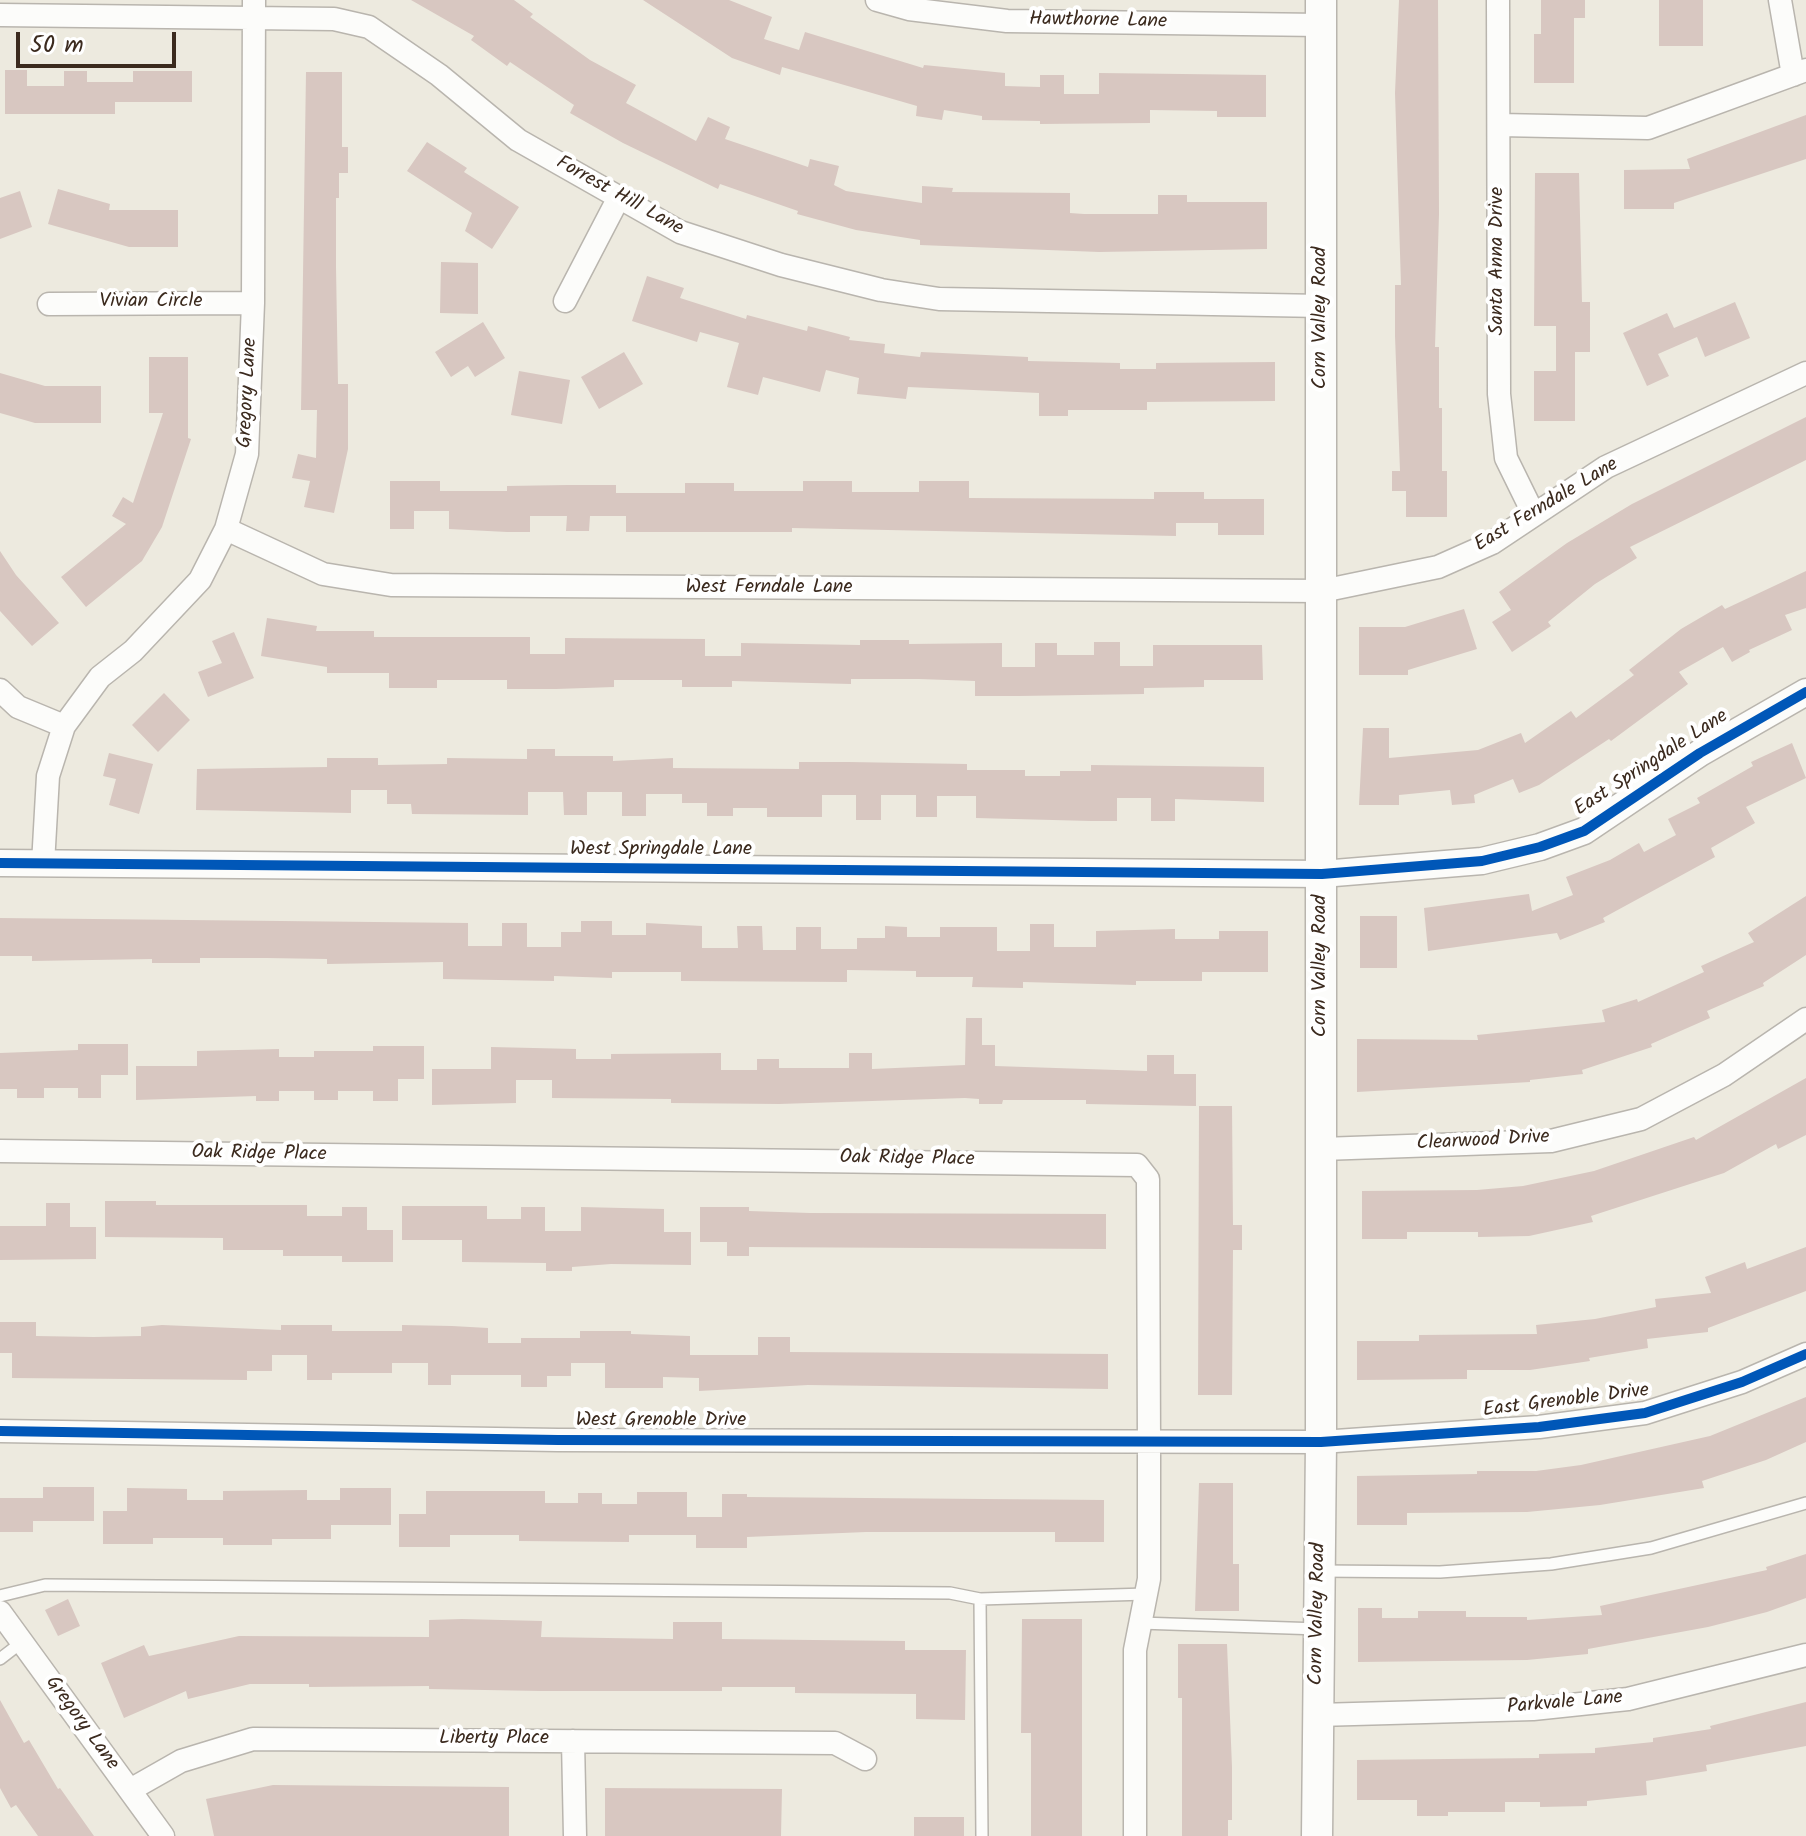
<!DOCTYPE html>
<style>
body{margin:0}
#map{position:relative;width:1806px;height:1836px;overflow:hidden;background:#edeadf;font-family:Kalam,sans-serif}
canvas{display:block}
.scale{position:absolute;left:16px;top:32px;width:160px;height:36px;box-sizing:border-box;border:4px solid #3b2a1e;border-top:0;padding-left:10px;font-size:24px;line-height:28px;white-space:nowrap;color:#3b2a1e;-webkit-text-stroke:6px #fff;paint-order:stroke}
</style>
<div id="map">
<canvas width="1806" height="1836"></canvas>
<div class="scale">50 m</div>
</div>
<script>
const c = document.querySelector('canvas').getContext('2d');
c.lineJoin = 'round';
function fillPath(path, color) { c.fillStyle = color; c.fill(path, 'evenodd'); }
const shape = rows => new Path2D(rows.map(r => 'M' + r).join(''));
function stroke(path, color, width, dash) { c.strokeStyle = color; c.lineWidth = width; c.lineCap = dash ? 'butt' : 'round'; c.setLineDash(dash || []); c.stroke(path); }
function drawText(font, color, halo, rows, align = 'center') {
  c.font = font + ' Kalam,sans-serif'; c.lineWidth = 8; c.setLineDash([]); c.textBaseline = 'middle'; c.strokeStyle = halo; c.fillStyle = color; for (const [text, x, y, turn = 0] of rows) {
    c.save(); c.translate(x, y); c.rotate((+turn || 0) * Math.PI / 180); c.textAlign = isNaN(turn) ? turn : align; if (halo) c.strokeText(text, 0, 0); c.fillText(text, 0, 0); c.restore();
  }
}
fillPath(shape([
 [411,0,514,0,533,14,530,17,590,60,636,85,626,103,696,141,708,117,730,127,725,139,808,167,810,159,839,166,834,185,846,191,922,203,922,186,953,188,952,192,1070,193,1070,213,1084,214,1158,214,1158,195,1187,195,1187,202,1267,202,1267,249,1099,252,920,245,920,240,856,230,797,214,798,211,720,184,718,189,623,143,570,113,574,105,510,62,507,66,471,40,474,36],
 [643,0,729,0,772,17,764,39,799,50,805,32,923,68,924,65,1005,73,1005,86,1040,87,1040,75,1064,75,1064,94,1099,94,1099,73,1266,75,1266,117,1217,117,1217,111,1150,110,1150,123,1040,124,1040,121,982,120,982,116,944,110,942,120,916,116,917,106,782,67,780,75,732,58],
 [1399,0,1438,0,1439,214,1435,347,1439,347,1439,408,1442,408,1442,471,1447,471,1447,517,1406,517,1406,491,1392,491,1392,471,1400,471,1395,336,1395,285,1401,285,1395,93],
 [1541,0,1585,0,1585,18,1574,18,1574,83,1534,83,1534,34,1541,34],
 [1659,0,1703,0,1703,46,1659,46],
 [5,70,27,70,27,86,64,86,64,71,87,71,87,82,133,82,133,71,192,71,192,102,115,102,115,114,5,114],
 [306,72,342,72,342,147,348,147,348,173,339,173,339,198,336,198,336,267,338,384,348,384,348,449,334,513,304,507,310,481,292,478,298,454,316,458,317,410,301,410],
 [1806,115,1806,159,1674,203,1674,209,1624,209,1624,170,1690,169,1687,159],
 [427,142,467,168,464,172,519,207,492,249,465,231,472,213,407,171],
 [1535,173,1579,173,1582,302,1590,302,1590,352,1575,352,1575,421,1534,421,1534,371,1556,371,1556,326,1534,326],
 [58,189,110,204,109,210,178,210,178,247,129,247,48,224],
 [20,191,32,227,0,239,0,198],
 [441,262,478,263,478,314,440,313],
 [647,276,684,288,680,298,746,319,747,315,807,331,808,326,850,337,849,340,885,344,884,353,920,357,921,352,1028,357,1028,361,1120,363,1120,369,1156,369,1156,363,1275,362,1275,401,1147,402,1147,410,1068,410,1068,416,1039,416,1039,393,908,387,906,399,857,394,859,378,826,370,820,392,763,377,758,395,727,387,739,343,700,332,697,342,632,321],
 [1735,302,1750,338,1705,357,1697,337,1658,354,1669,376,1647,386,1623,333,1667,313,1674,328],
 [483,322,505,358,475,377,468,366,451,377,435,352],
 [624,352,643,384,599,409,581,377],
 [149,357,188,357,188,438,191,439,162,527,142,561,86,607,61,577,126,524,112,516,123,497,133,503,163,413,149,413],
 [519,371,570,380,562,424,511,415],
 [0,373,45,386,101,386,101,423,35,423,0,413],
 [1806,417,1806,460,1630,547,1637,558,1595,584,1548,622,1551,626,1512,652,1492,622,1511,610,1499,592,1567,543,1632,504],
 [390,481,440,481,440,491,507,491,507,486,567,485,616,485,616,493,685,493,685,483,734,483,734,491,803,491,803,481,852,481,852,492,919,492,919,481,969,481,969,498,1154,499,1154,492,1204,492,1204,499,1264,499,1264,535,1218,535,1218,523,1176,523,1176,536,792,528,792,532,626,532,626,516,590,516,589,531,566,531,567,516,530,516,530,532,507,532,449,529,449,511,414,511,414,529,390,529],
 [0,551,16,575,59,623,32,646,0,611],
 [1806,571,1806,608,1785,615,1792,630,1749,650,1750,652,1732,662,1723,647,1679,672,1688,684,1611,741,1609,739,1539,785,1519,793,1513,779,1474,795,1475,803,1452,805,1450,790,1399,795,1399,805,1359,805,1363,728,1389,728,1389,758,1478,750,1521,733,1525,743,1571,711,1576,718,1634,675,1629,670,1681,629,1722,605,1725,609],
 [1464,609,1477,649,1408,670,1408,675,1359,675,1359,627,1405,627],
 [267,618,317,626,316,631,374,631,374,637,530,637,530,654,565,654,565,638,705,639,705,656,741,656,741,643,860,645,860,640,909,640,909,644,1002,643,1002,667,1035,667,1035,643,1057,643,1057,655,1094,655,1094,642,1120,642,1120,666,1153,666,1153,645,1262,645,1263,680,1204,680,1204,687,1144,688,1144,694,1019,696,975,696,975,681,919,679,851,679,851,684,732,681,732,687,682,687,682,680,614,680,614,687,556,689,507,689,507,680,437,680,437,688,389,688,389,673,327,673,327,667,261,656],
 [234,632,254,678,208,697,198,672,222,663,212,641],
 [164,693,190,720,158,752,132,725],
 [1792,743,1806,778,1746,807,1755,823,1711,848,1715,857,1603,918,1605,922,1560,940,1557,933,1428,951,1424,908,1529,894,1532,911,1573,895,1566,877,1610,860,1639,843,1644,852,1676,835,1668,819,1700,803,1697,798,1753,766,1751,762],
 [527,749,555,749,555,756,613,756,613,761,673,758,673,768,799,769,799,762,849,762,967,764,967,770,1025,770,1025,776,1060,776,1060,771,1091,771,1091,765,1264,767,1264,802,1175,799,1175,821,1151,821,1151,798,1117,798,1117,821,1091,821,976,818,976,796,937,796,937,817,916,817,916,795,881,795,881,820,856,820,856,795,822,795,822,817,767,817,767,808,733,808,733,816,707,816,707,803,682,803,682,794,646,794,646,816,622,816,622,792,587,792,587,815,564,815,563,792,528,792,528,815,412,814,411,804,387,804,387,790,351,790,351,813,196,810,197,769,327,767,327,758,378,758,378,765,447,764,447,758,527,759],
 [109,753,153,764,139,814,109,805,116,779,103,776],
 [1806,896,1806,955,1763,983,1764,986,1707,1011,1710,1018,1651,1044,1652,1047,1582,1070,1583,1074,1530,1080,1530,1082,1357,1092,1357,1039,1478,1040,1477,1035,1605,1022,1602,1010,1637,999,1638,1002,1704,972,1701,966,1754,942,1748,933],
 [1360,916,1397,916,1397,968,1360,968],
 [0,918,468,923,468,946,502,946,502,923,527,923,527,947,561,947,561,932,581,932,581,921,612,921,612,935,646,935,646,923,702,926,702,948,738,948,737,926,762,926,763,950,796,950,796,927,821,927,821,949,857,949,857,938,885,938,885,926,907,927,907,937,940,937,940,927,997,927,997,951,1030,951,1030,924,1054,924,1054,947,1096,947,1096,931,1175,929,1175,939,1219,939,1219,931,1268,931,1268,972,1202,972,1202,981,1136,981,1136,985,1023,982,1023,988,972,987,973,977,916,977,916,971,847,970,847,982,681,981,681,972,612,972,612,978,554,976,554,981,443,979,443,962,327,964,327,959,267,958,200,958,200,963,152,963,152,959,32,961,32,956,0,956],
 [966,1018,982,1018,982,1045,995,1045,995,1066,1147,1071,1147,1055,1174,1055,1174,1074,1196,1074,1196,1106,1086,1104,1086,1100,1003,1100,1002,1104,979,1104,979,1099,965,1098,779,1104,671,1103,671,1099,552,1098,552,1080,516,1080,516,1103,432,1105,432,1069,491,1069,491,1047,576,1049,576,1059,611,1059,611,1054,721,1053,721,1070,757,1070,757,1059,779,1059,779,1068,849,1068,849,1053,872,1053,872,1069,965,1065],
 [78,1044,128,1044,128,1075,101,1075,101,1098,78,1098,78,1088,44,1088,44,1098,17,1098,17,1089,0,1089,0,1053,78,1050],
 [373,1046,424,1046,424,1079,398,1079,398,1101,373,1101,373,1091,338,1091,338,1100,314,1100,314,1091,279,1091,279,1101,256,1101,256,1096,136,1100,136,1066,197,1066,197,1051,279,1049,279,1057,314,1057,314,1051,373,1051],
 [1806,1078,1806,1135,1778,1149,1776,1144,1724,1173,1591,1216,1593,1222,1529,1236,1478,1237,1478,1232,1407,1232,1407,1239,1362,1239,1362,1191,1477,1190,1523,1186,1594,1171,1694,1137,1696,1140],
 [1199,1106,1232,1106,1233,1225,1242,1225,1242,1250,1233,1250,1232,1395,1198,1395],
 [105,1201,156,1201,156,1205,307,1205,307,1216,342,1216,342,1207,367,1207,367,1230,393,1230,393,1262,342,1262,342,1256,283,1256,283,1250,223,1250,223,1238,105,1237],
 [46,1203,70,1203,70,1227,96,1227,96,1259,0,1260,0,1226,46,1226],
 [402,1206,487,1206,487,1219,521,1219,521,1207,545,1207,545,1231,581,1231,581,1207,664,1209,664,1232,691,1232,691,1265,611,1264,572,1267,572,1271,546,1271,546,1263,462,1262,462,1240,402,1240],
 [700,1207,749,1207,749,1211,810,1213,1106,1214,1106,1249,749,1247,749,1256,727,1256,727,1242,700,1242],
 [1806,1247,1806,1291,1708,1328,1708,1332,1647,1339,1648,1348,1589,1358,1590,1361,1530,1370,1467,1370,1467,1379,1357,1380,1357,1341,1419,1341,1419,1335,1537,1334,1536,1325,1595,1319,1656,1307,1655,1299,1711,1293,1705,1277,1745,1262,1747,1269],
 [0,1322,36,1322,36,1336,94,1337,141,1336,141,1327,162,1325,281,1330,281,1325,332,1325,332,1331,402,1331,402,1325,452,1326,488,1328,488,1343,521,1343,521,1338,580,1338,580,1331,631,1331,631,1334,690,1336,690,1355,758,1355,758,1337,790,1337,790,1352,1108,1354,1108,1389,808,1385,699,1391,699,1378,663,1377,663,1388,605,1388,605,1363,571,1363,571,1376,547,1376,547,1387,521,1387,521,1375,451,1375,451,1385,428,1385,428,1363,392,1363,392,1373,332,1373,332,1380,307,1380,307,1355,272,1355,272,1371,247,1371,247,1380,12,1378,12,1353,0,1353],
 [1806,1397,1806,1442,1766,1460,1702,1481,1704,1488,1600,1505,1527,1512,1407,1513,1407,1525,1357,1525,1357,1476,1477,1474,1477,1471,1536,1471,1581,1465,1710,1436],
 [1199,1483,1233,1483,1233,1564,1239,1564,1239,1611,1195,1611],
 [43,1487,94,1487,94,1521,33,1521,33,1532,0,1532,0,1498,43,1498],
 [127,1488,187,1489,187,1500,223,1500,223,1491,307,1490,307,1500,340,1500,340,1488,391,1488,391,1525,331,1525,331,1539,272,1539,272,1545,223,1545,223,1538,153,1538,153,1544,103,1544,103,1511,127,1511],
 [426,1491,545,1491,545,1503,578,1503,578,1493,602,1493,602,1504,637,1504,637,1492,687,1492,687,1517,722,1517,722,1494,747,1494,747,1497,1104,1500,1104,1542,1055,1542,1055,1532,866,1532,747,1537,747,1548,696,1548,696,1535,629,1535,629,1542,519,1541,519,1535,450,1535,450,1547,399,1547,399,1514,426,1514],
 [1806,1554,1806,1598,1767,1612,1708,1627,1588,1649,1588,1654,1527,1660,1358,1662,1358,1608,1382,1608,1382,1618,1418,1618,1418,1611,1466,1611,1466,1617,1527,1617,1527,1620,1602,1615,1600,1606,1767,1570,1766,1567],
 [68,1599,80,1626,58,1636,45,1610],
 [462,1619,542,1621,541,1637,673,1639,673,1622,722,1622,722,1639,905,1641,905,1650,966,1650,965,1720,916,1719,916,1694,795,1693,795,1687,722,1687,722,1691,541,1691,429,1689,429,1686,309,1687,309,1684,250,1684,188,1699,186,1691,124,1718,101,1663,144,1645,149,1656,239,1636,429,1637,429,1620],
 [1022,1619,1082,1619,1082,1836,1031,1836,1031,1733,1021,1733],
 [1178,1644,1227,1644,1232,1767,1232,1820,1228,1820,1228,1836,1182,1836,1182,1698,1178,1698],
 [0,1700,24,1743,29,1740,58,1789,60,1788,94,1836,38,1836,16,1805,11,1808,0,1788],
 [1806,1702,1806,1746,1706,1765,1707,1771,1646,1781,1647,1795,1587,1801,1587,1806,1540,1807,1540,1802,1505,1802,1505,1812,1448,1812,1448,1816,1417,1816,1417,1800,1357,1800,1357,1760,1539,1758,1539,1754,1595,1753,1595,1748,1653,1742,1653,1738,1711,1729,1710,1726],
 [273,1785,509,1787,509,1836,214,1836,206,1799],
 [605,1788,782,1789,781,1836,605,1836],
 [914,1817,964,1817,964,1836,914,1836]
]), '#d8c7c1');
const service = shape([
 [1320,1571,1440,1572,1551,1564,1651,1548,1806,1503],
 [0,1596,45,1585,950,1593,980,1599],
 [1140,1623,1319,1629],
 [0,1659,22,1642],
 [982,1836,980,1599,1146,1594]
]);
const minor = shape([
 [877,0,909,9,1007,21,1321,25],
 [1498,0,1499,394,1506,458,1534,515],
 [1780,0,1793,75],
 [0,15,334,19,369,27,439,75,518,140,680,232,781,265,881,290,939,299,1322,306],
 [1500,125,1648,128,1806,70],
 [565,301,618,199],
 [49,304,253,303],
 [226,529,323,574,391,585,1322,591,1438,567,1492,543,1606,467,1806,373],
 [0,690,18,707,64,726],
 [43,864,48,776,64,726,100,677,133,651,200,580,226,529,247,454,253,303,254,0],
 [1322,1149,1551,1141,1641,1119,1724,1075,1806,1019],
 [0,1151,1137,1165,1148,1179,1149,1443,1149,1579,1135,1650,1135,1836],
 [0,1431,558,1440,1321,1442,1539,1427,1645,1413,1742,1382,1806,1354],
 [0,1612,163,1836],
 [1318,1715,1533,1709,1628,1699,1806,1655],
 [573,1741,575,1836],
 [130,1790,181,1761,253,1739,835,1743,865,1759]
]);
const tertiary = shape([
 [0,863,1322,874,1482,861,1540,847,1584,831,1700,753,1806,692]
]);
const secondary = shape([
 [1317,1836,1321,1442,1321,0]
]);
stroke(service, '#b9b5ae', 14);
stroke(minor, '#b9b5ae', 25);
stroke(tertiary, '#b9b5ae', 29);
stroke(secondary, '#b9b5ae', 33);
stroke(service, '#fcfcfa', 11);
stroke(minor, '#fcfcfa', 22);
stroke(tertiary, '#fcfcfa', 26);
stroke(secondary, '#fcfcfa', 30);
stroke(shape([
 [0,863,1322,874,1482,861,1540,847,1584,831,1700,753,1806,692],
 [0,1431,558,1440,1321,1442,1539,1427,1645,1413,1742,1382,1806,1354]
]), '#0057b8', 10);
drawText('20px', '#3b2a1e', '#fff', [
 ["Hawthorne Lane",1098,22,1],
 ["Forrest Hill Lane",619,197,29],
 ["Santa Anna Drive",1499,261,-90],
 ["Vivian Circle",151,303],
 ["Corn Valley Road",1322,318,-90],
 ["Gregory Lane",249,393,-87],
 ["East Ferndale Lane",1547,506,-31],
 ["West Ferndale Lane",769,589],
 ["East Springdale Lane",1652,764,-33],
 ["West Springdale Lane",661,851],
 ["Corn Valley Road",1322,966,-90],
 ["Clearwood Drive",1483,1142,-3],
 ["Oak Ridge Place",259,1155,1],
 ["Oak Ridge Place",907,1160,1],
 ["East Grenoble Drive",1566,1402,-7],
 ["West Grenoble Drive",661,1422],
 ["Corn Valley Road",1319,1614,-89],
 ["Parkvale Lane",1565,1704,-5],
 ["Gregory Lane",81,1724,54],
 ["Liberty Place",494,1740]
]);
</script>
